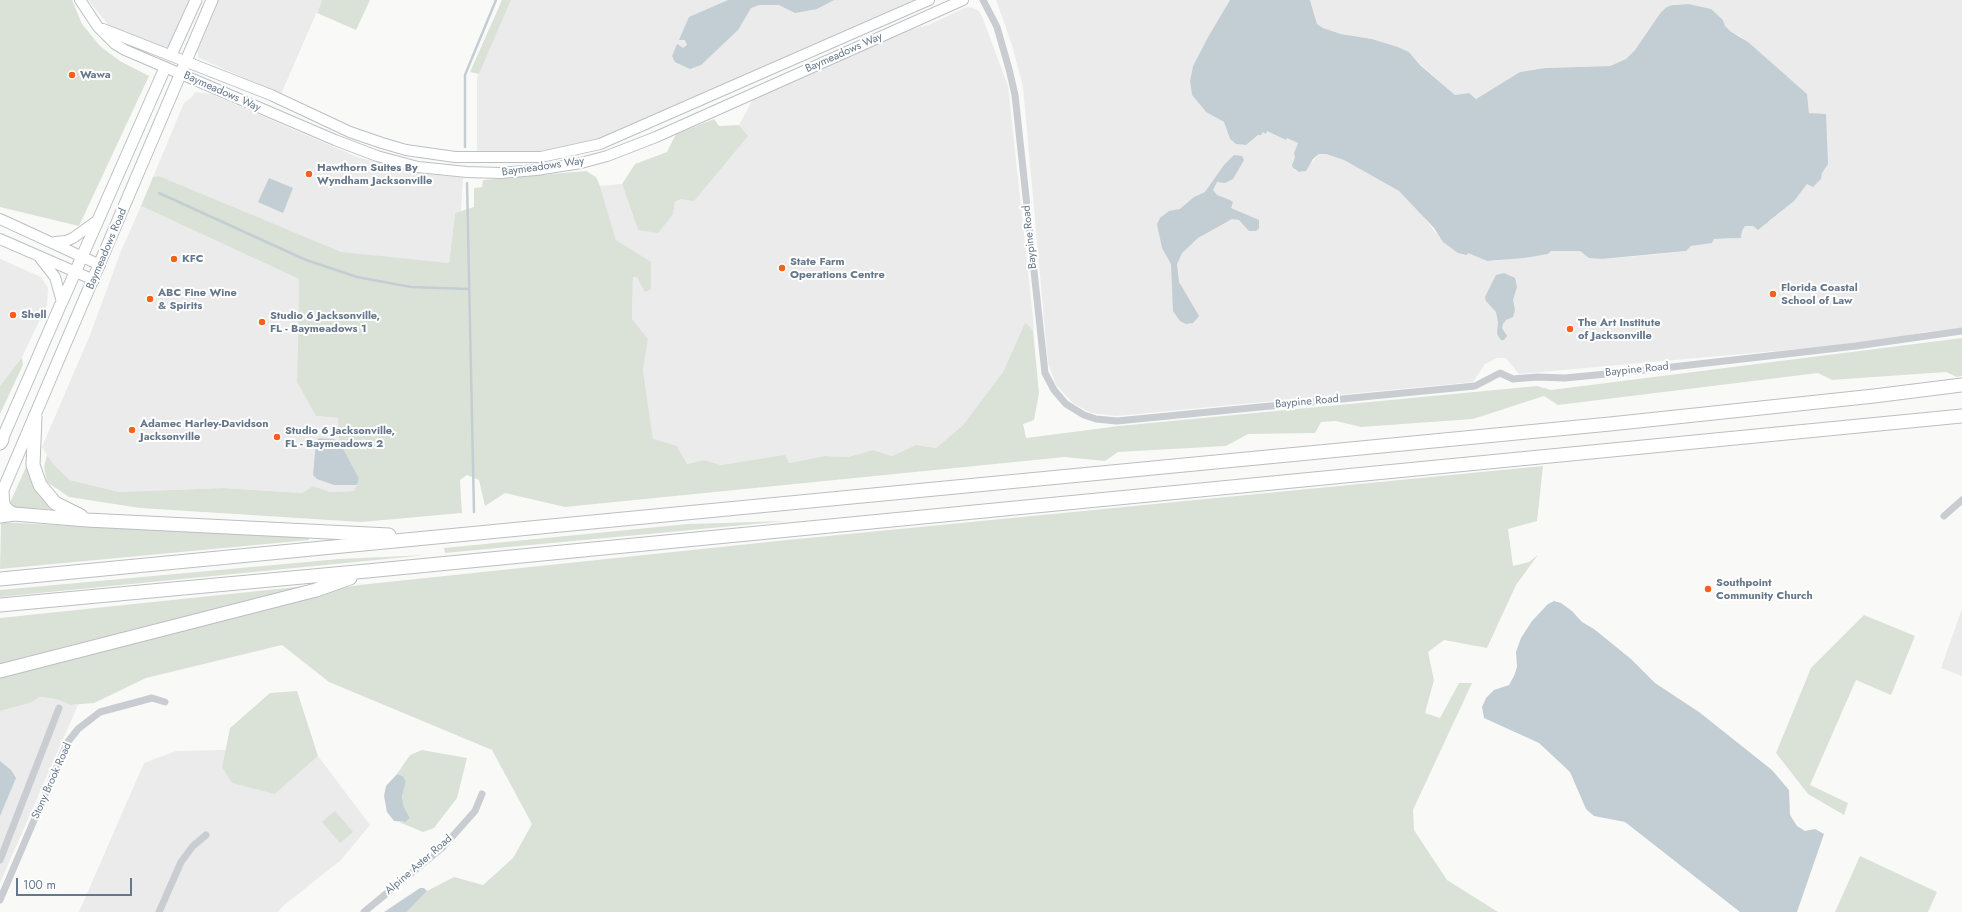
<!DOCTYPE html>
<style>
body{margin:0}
#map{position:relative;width:1962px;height:912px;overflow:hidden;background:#f9faf7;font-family:Jost,sans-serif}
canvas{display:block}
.scale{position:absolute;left:16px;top:878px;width:116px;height:18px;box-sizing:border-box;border:2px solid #65778b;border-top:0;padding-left:5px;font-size:12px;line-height:14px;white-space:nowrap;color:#65778b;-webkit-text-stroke:3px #fff;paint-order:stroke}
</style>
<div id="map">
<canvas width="1962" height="912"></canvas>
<div class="scale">100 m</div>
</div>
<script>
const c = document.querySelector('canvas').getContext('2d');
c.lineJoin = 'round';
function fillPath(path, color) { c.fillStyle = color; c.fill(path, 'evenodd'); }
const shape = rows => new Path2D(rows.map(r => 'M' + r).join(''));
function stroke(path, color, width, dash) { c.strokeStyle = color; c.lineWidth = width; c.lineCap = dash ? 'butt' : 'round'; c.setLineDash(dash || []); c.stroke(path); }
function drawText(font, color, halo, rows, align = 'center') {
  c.font = font + ' Jost,sans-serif'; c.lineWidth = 4; c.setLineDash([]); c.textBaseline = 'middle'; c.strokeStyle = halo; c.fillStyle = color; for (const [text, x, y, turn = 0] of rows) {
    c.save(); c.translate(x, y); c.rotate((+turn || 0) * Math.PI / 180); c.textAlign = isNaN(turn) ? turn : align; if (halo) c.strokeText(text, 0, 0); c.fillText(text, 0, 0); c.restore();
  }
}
fillPath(shape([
 [88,0,189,0,168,47,163,49,110,27],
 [217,0,347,0,322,0,281,94,199,58,197,51],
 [511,0,917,0,622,131,589,142,534,153,477,154,477,78],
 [996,0,1230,0,1208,37,1193,66,1190,81,1192,95,1206,112,1224,122,1230,139,1236,144,1246,145,1259,134,1267,131,1286,140,1287,137,1298,143,1294,153,1295,157,1293,161,1294,170,1299,172,1303,172,1319,154,1326,154,1344,160,1399,191,1423,216,1436,233,1468,253,1487,261,1494,261,1547,254,1551,251,1580,251,1589,258,1602,259,1650,255,1686,251,1691,246,1711,243,1714,239,1730,239,1742,236,1742,231,1745,226,1770,221,1789,205,1807,184,1826,168,1809,113,1807,94,1740,36,1730,31,1725,26,1723,20,1688,4,1679,4,1672,5,1661,12,1635,50,1626,59,1610,66,1545,68,1520,72,1476,99,1469,93,1455,95,1420,64,1409,52,1398,47,1372,39,1341,34,1323,28,1317,24,1310,0,1962,0,1962,328,1924,332,1886,341,1519,374,1506,358,1497,358,1485,364,1473,382,1116,416,1091,413,1074,404,1056,385,1048,363,1023,87,1012,45],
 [967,7,973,8,979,11,983,19,1008,86,1034,327,1033,330,1025,324,1003,372,963,425,936,448,916,445,892,456,873,450,848,457,824,456,789,463,785,456,721,465,704,460,687,464,677,446,653,440,643,370,648,339,632,319,633,277,636,276,625,246,616,240,600,186,622,184,638,230,673,214,675,202,681,199,748,136,739,125,753,99,899,33,928,25],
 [195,92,211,94,357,157,412,172,463,178,461,211,455,213,449,263,341,253,159,176,153,177,184,103,192,97],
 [141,206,299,279,297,381,316,416,338,418,339,441,334,439,319,438,334,485,355,485,358,483,354,491,330,492,313,486,302,493,223,488,119,492,70,480,54,465,42,447,90,335,121,251],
 [0,259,41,277,48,288,47,305,22,357,0,386],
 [1962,609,1962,676,1941,668],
 [40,697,56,699,71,705,78,705,0,883,0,711,30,703],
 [226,750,222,767,275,794,318,756,370,825,341,860,283,906,278,912,79,912,144,763,176,751]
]), '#eaebea');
fillPath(shape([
 [0,0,72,0,82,24,100,46,120,61,149,76,79,226,0,207],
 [322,0,370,0,356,30,317,13],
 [502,0,511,0,479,74,470,72],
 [714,119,719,126,739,125,748,136,694,201,681,199,675,202,673,214,658,233,638,230,622,184,635,164,667,152,676,134],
 [586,171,596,177,600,186,616,240,651,262,651,289,645,292,637,277,633,277,632,319,648,339,643,370,653,439,677,446,687,464,704,460,721,465,785,455,789,463,824,456,848,457,873,450,892,456,916,445,936,448,963,425,1003,372,1025,323,1033,330,1039,393,1034,420,1023,424,1026,438,1119,426,1537,386,1551,390,1962,338,1962,376,1957,377,1946,372,1832,380,1818,373,1558,405,1544,396,1473,419,1361,427,1336,421,1321,422,1315,433,1248,434,1226,446,1118,452,1105,461,1065,457,565,507,505,493,485,506,479,480,467,475,460,480,462,513,361,522,140,508,69,497,47,482,44,467,47,455,54,465,70,480,119,492,223,488,302,493,313,486,330,492,354,491,358,483,359,478,339,441,338,418,316,416,297,382,299,279,141,206,153,177,159,176,341,252,449,263,455,213,474,207,474,188,482,187,483,180],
 [22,357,23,365,0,414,0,386],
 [1543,466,1537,521,1508,529,1513,566,1529,562,1538,555,1516,585,1487,648,1444,640,1428,652,1434,680,1425,713,1440,718,1459,683,1472,683,1413,810,1414,830,1447,880,1498,912,407,912,427,891,454,877,483,885,513,858,532,824,492,750,329,682,282,645,146,678,94,703,71,705,56,699,40,697,30,703,0,711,0,677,322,591,359,585,787,540],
 [26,467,30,467,54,509,13,508,9,505],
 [787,521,445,553,444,548,688,524],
 [1,522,166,531,210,531,308,537,309,540,0,569],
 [427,555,50,592,0,597,0,590,339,559],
 [325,584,0,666,0,618],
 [1864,615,1915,636,1891,695,1856,680,1810,785,1848,803,1844,815,1808,794,1776,753,1811,668],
 [297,691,318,756,275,794,232,783,222,767,230,728,270,693],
 [422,750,467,758,457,798,434,828,423,832,399,822,406,822,410,818,404,807,402,795,406,781,403,776,397,774,410,755],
 [335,811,353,832,340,843,322,822],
 [1860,856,1937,892,1928,912,1835,912]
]), '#dae2d7');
fillPath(shape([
 [728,0,834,0,817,9,795,13,779,5,759,5,751,8,738,30,701,65,690,69,675,62,672,56,677,44,683,48,687,45,685,40,679,40,689,17],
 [1230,0,1310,0,1317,24,1323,28,1341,34,1372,39,1398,47,1409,52,1420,65,1455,95,1469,93,1476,99,1520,72,1545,68,1610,66,1626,59,1635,50,1661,12,1667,7,1672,5,1688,4,1711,9,1723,20,1725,26,1730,31,1748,42,1807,94,1809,113,1826,114,1828,164,1822,173,1821,179,1813,187,1807,184,1794,201,1758,230,1753,226,1745,226,1742,231,1741,238,1714,239,1712,243,1691,246,1686,251,1602,259,1589,258,1580,251,1551,251,1548,254,1524,258,1487,261,1468,253,1467,255,1458,253,1443,242,1434,228,1399,191,1344,160,1326,154,1319,154,1313,159,1306,171,1299,172,1293,168,1292,165,1295,157,1294,153,1298,143,1287,138,1286,140,1267,131,1266,134,1263,132,1261,135,1258,135,1246,145,1236,144,1230,139,1224,122,1206,112,1192,95,1190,81,1193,66,1208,37],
 [1234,155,1242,156,1244,160,1233,179,1225,183,1217,182,1213,190,1217,195,1230,200,1233,202,1231,208,1259,220,1259,228,1256,231,1249,231,1239,220,1232,219,1198,238,1182,253,1177,264,1179,282,1199,316,1193,323,1186,324,1180,321,1173,311,1171,264,1162,248,1157,224,1160,218,1169,211,1180,209,1194,197,1205,192,1224,165],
 [269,178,293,188,283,213,258,202],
 [1504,273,1515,278,1517,287,1513,300,1515,310,1513,317,1506,320,1503,324,1502,328,1507,336,1504,340,1501,340,1497,334,1498,322,1496,312,1486,301,1485,297,1496,275],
 [319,438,334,439,339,441,359,478,358,483,356,485,334,485,317,479,313,475,316,441],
 [1554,601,1561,603,1572,611,1582,622,1594,629,1631,659,1655,683,1699,712,1772,770,1789,790,1790,815,1797,826,1805,831,1815,829,1824,834,1797,912,1740,912,1625,822,1594,816,1586,809,1570,772,1539,743,1484,718,1482,707,1486,698,1494,690,1509,685,1514,676,1517,667,1516,652,1521,638,1532,621,1548,604],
 [0,761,11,770,16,778,0,816],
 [397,774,403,776,406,781,402,796,404,807,410,818,406,822,394,821,387,812,384,796,386,786],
 [420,888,424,888,427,891,407,912,384,912]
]), '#c3ced4');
stroke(shape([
 [465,147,465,75,496,0],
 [467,183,474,512],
 [159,193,306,260,357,277,411,287,469,289]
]), '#c3ced4', 2.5);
const secondary = shape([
 [80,0,98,27,115,44,125,50,335,140,377,156,418,167,467,172,500,173,536,170,581,163,607,156,656,137,963,0],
 [103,29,271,95,350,132,382,143,406,150,455,157,541,157,600,144,929,0],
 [0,219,100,265],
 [0,239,94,280],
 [55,242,66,241,73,238,98,220],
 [40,258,55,277,62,302,60,305]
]);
const primary = shape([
 [171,55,196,0],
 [62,302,165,68],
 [0,444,60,306],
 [0,497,212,0]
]);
const highway = shape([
 [35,417,33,465,40,485,55,503,81,516],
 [0,443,2,440],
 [2,492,3,505,8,511,14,514],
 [0,516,14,514,87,520,389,535],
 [0,579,1610,424,1874,396,1962,385],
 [0,605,367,571,1962,416],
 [0,671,316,590,350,578]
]);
stroke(secondary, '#bbc0c5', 12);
stroke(primary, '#bcc0c4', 13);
stroke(highway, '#bbbec2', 15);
stroke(shape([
 [983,0,997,27,1009,69,1015,95,1045,373,1054,390,1066,404,1084,415,1096,419,1117,421,1475,386,1500,373,1513,379,1537,377,1565,378,1637,371,1856,346,1962,331],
 [1944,516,1962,500],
 [0,860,59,708],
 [0,900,67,743,78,729,100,712,152,698,165,702],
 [159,912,181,862,193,846,206,835],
 [364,912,443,847,475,811,482,794]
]), '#c9cdd1', 7);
stroke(secondary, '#fff', 10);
stroke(primary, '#fff', 11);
stroke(highway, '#fff', 13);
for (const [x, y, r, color] of [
 [72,75,4,"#f5611b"],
 [309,174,4,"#f5611b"],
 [174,259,4,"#f5611b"],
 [782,268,4,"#f5611b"],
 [1773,294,4,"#f5611b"],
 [150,299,4,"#f5611b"],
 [13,315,4,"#f5611b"],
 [262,322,4,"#f5611b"],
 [1570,329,4,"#f5611b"],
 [132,430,4,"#f5611b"],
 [277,437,4,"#f5611b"],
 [1708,589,4,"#f5611b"]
]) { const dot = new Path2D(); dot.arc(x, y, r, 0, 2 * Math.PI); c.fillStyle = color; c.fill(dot); stroke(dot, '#fff', 1.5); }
drawText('11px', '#65778b', '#fff', [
 ["Baymeadows Way",844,53,-24],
 ["Baymeadows Way",222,92,24],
 ["Baymeadows Way",543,167,-8],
 ["Baypine Road",1030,237,-96],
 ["Baymeadows Road",107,249,-67],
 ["Baypine Road",1637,370,-6],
 ["Baypine Road",1307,402,-5],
 ["Stony Brook Road",52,781,-66],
 ["Alpine Aster Road",419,865,-41]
]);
drawText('bold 11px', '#65778b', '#fff', [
 ["Wawa",80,75],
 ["Hawthorn Suites By",317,168],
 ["Wyndham Jacksonville",317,181],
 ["KFC",182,259],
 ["State Farm",790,262],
 ["Operations Centre",790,275],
 ["Florida Coastal",1781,288],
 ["School of Law",1781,301],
 ["ABC Fine Wine",158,293],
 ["& Spirits",158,306],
 ["Shell",21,315],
 ["Studio 6 Jacksonville,",270,316],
 ["FL - Baymeadows 1",270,329],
 ["The Art Institute",1578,323],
 ["of Jacksonville",1578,336],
 ["Adamec Harley-Davidson",140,424],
 ["Jacksonville",140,437],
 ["Studio 6 Jacksonville,",285,431],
 ["FL - Baymeadows 2",285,444],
 ["Southpoint",1716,583],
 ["Community Church",1716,596]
], 'left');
</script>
